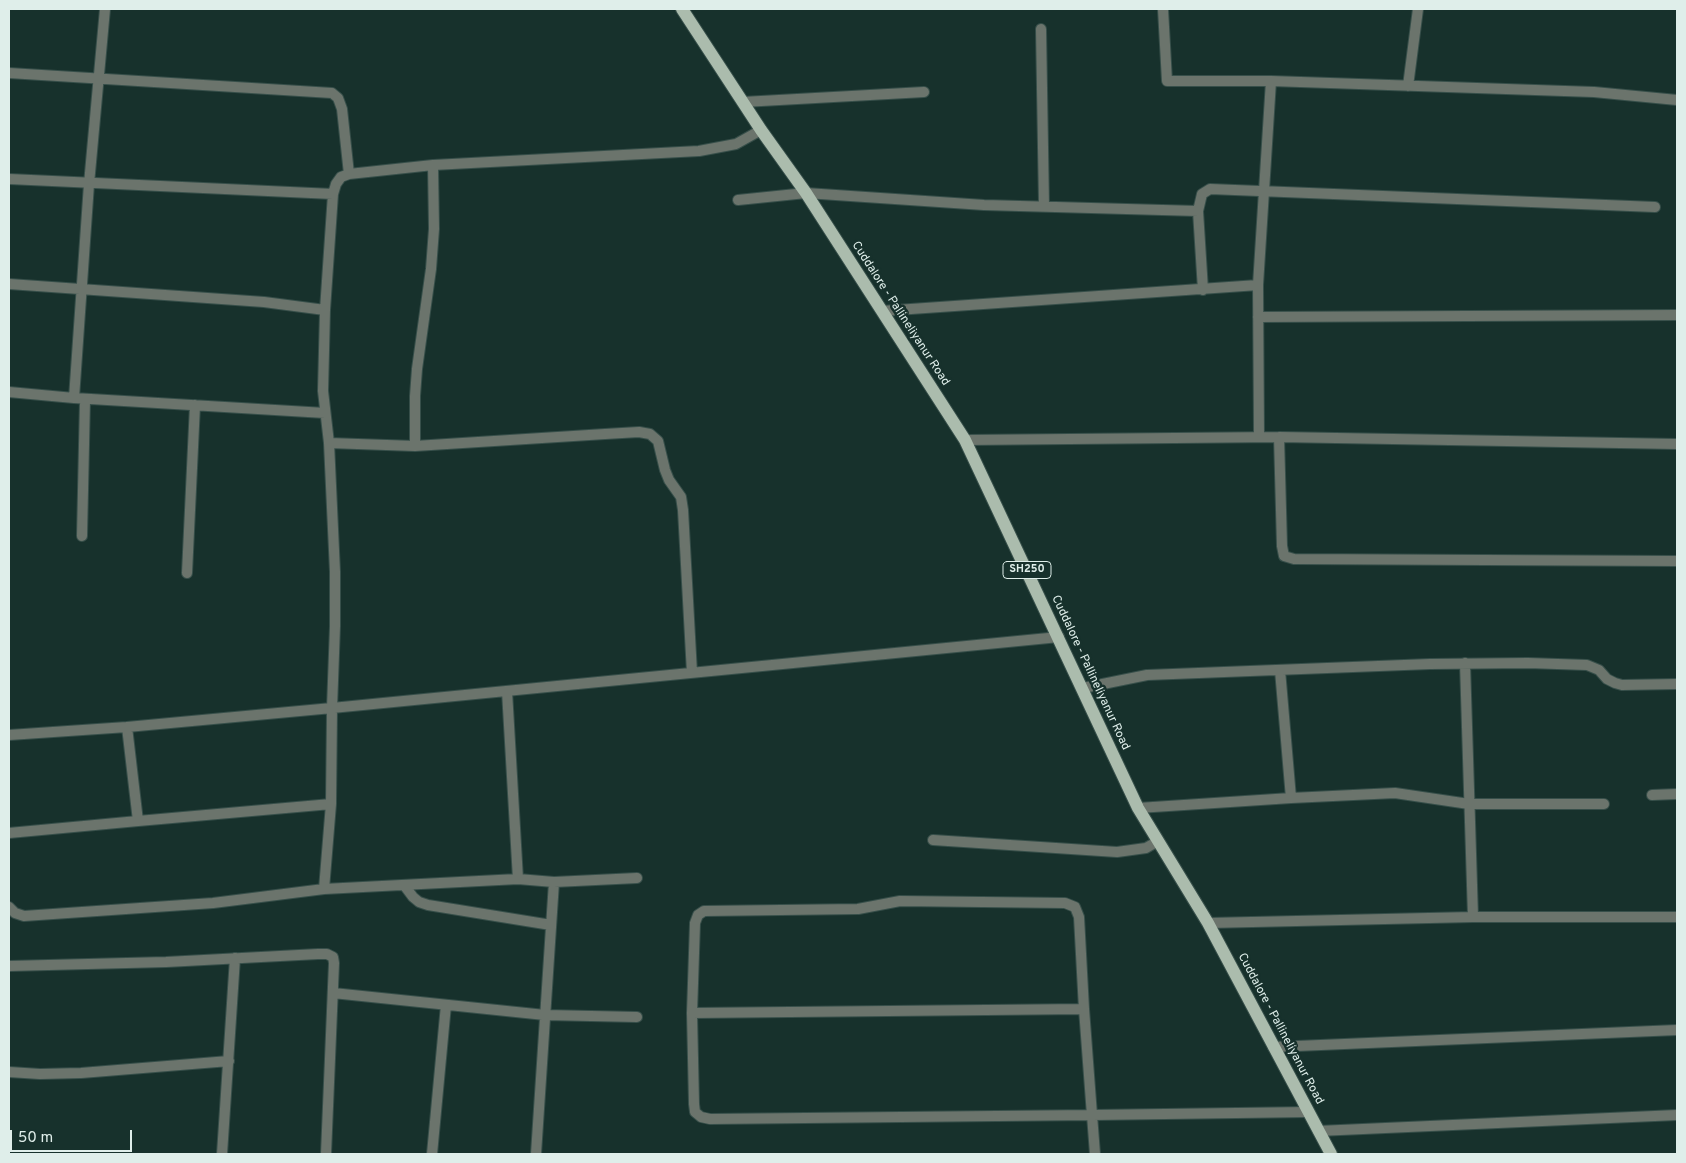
<!DOCTYPE html>
<style>
body{margin:0}
#map{position:relative;width:1686px;height:1163px;overflow:hidden;background:#17312c;font-family:Overpass,sans-serif}
canvas{display:block}
.frame{position:absolute;inset:0;border:10px solid #dfeeea;pointer-events:none}
.scale{position:absolute;left:10px;top:1130px;width:122px;height:22px;box-sizing:border-box;border:2px solid #dfeeea;border-top:0;padding-left:6px;font-size:15px;line-height:18px;white-space:nowrap;color:#dfeeea;-webkit-text-stroke:4px #17312c;paint-order:stroke}
</style>
<div id="map">
<canvas width="1686" height="1163"></canvas>
<div class="frame"></div>
<div class="scale">50 m</div>
</div>
<script>
const c = document.querySelector('canvas').getContext('2d');
c.lineJoin = 'round';
const shape = rows => new Path2D(rows.map(r => 'M' + r).join(''));
function stroke(path, color, width, dash) { c.strokeStyle = color; c.lineWidth = width; c.lineCap = dash ? 'butt' : 'round'; c.setLineDash(dash || []); c.stroke(path); }
function drawText(font, color, halo, rows, align = 'center') {
  c.font = font + ' Overpass,sans-serif'; c.lineWidth = 5; c.setLineDash([]); c.textBaseline = 'middle'; c.strokeStyle = halo; c.fillStyle = color; for (const [text, x, y, turn = 0] of rows) {
    c.save(); c.translate(x, y); c.rotate((+turn || 0) * Math.PI / 180); c.textAlign = isNaN(turn) ? turn : align; if (halo) c.strokeText(text, 0, 0); c.fillText(text, 0, 0); c.restore();
  }
}
const street = shape([
 [1163,9,1167,81,1271,81],
 [1041,29,1044,206],
 [9,73,332,93,338,98,342,109,349,174],
 [1408,86,1418,9],
 [743,102,924,92],
 [9,179,333,194],
 [738,200,806,193,984,205,1198,211],
 [9,284,264,302,325,310],
 [1203,290,1198,211,1202,194,1210,189,1655,207],
 [882,311,1258,285],
 [1258,317,1677,315],
 [9,392,74,398,325,413],
 [74,398,89,184,105,9],
 [1259,437,1258,285,1271,81,1594,92,1677,100],
 [1279,437,1282,546,1284,556,1294,559,1677,561],
 [965,440,1279,437,1677,444],
 [329,443,415,446,605,434,639,432,650,434,658,441,665,470,669,480,681,497,683,510,692,673],
 [415,446,415,396,417,369,431,269,434,229,433,165],
 [82,536,85,399],
 [187,573,195,405],
 [1465,663,1473,917],
 [1083,688,1147,675,1430,664,1528,663,1587,665,1599,670,1607,679,1615,683,1622,685,1677,684],
 [507,691,518,879,554,882,536,1154],
 [9,735,127,727,332,708,1059,637],
 [1652,795,1677,794],
 [1291,798,1395,793,1469,804,1604,804],
 [1138,808,1291,798,1280,670],
 [138,821,331,804],
 [9,833,138,821,127,727],
 [933,840,1117,852,1146,848,1158,841],
 [554,882,637,878],
 [404,885,413,897,419,902,428,905,551,925],
 [324,889,331,804,332,708,335,626,335,572,329,443,323,391,325,310,333,194,336,184,341,177,349,174,433,165,699,151,736,144,761,130],
 [9,907,15,913,24,916,213,903,324,889,518,879],
 [1208,923,1473,917,1677,917],
 [9,966,166,962,318,954,327,954,333,957,334,963,326,1154],
 [333,993,545,1015,637,1017],
 [692,1013,1084,1009],
 [1273,1047,1677,1030],
 [9,1072,40,1074,81,1073,229,1061],
 [1318,1131,1677,1115],
 [222,1154,235,958],
 [432,1154,446,1005],
 [1095,1154,1092,1115,1084,1009,1079,917,1075,907,1065,903,900,901,858,909,704,911,698,915,695,923,692,1013,694,1104,695,1112,701,1117,710,1119,1092,1115,1309,1112]
]);
const primary = shape([
 [682,9,761,130,806,193,965,440,1138,808,1208,923,1331,1154]
]);
stroke(street, '#374f4a', 12);
stroke(primary, '#374f4a', 14);
stroke(street, '#6b746c', 10);
stroke(primary, '#abbcad', 12);
for (const [x, y, w] of [
 [1027,570,48]
]) { const box = new Path2D(); box.roundRect(x - w / 2, y - 8.5, w, 17, 4); c.fillStyle = '#17312c'; c.fill(box); stroke(box, '#dfeeea', 1); }
drawText('bold 11px', '#dfeeea', null, [
 ["SH250",1027,570]
]);
drawText('12px', '#dfeeea', '#17312c', [
 ["Cuddalore - Pallineliyanur Road",900,314,57],
 ["Cuddalore - Pallineliyanur Road",1090,673,65],
 ["Cuddalore - Pallineliyanur Road",1280,1029,62]
]);
</script>
